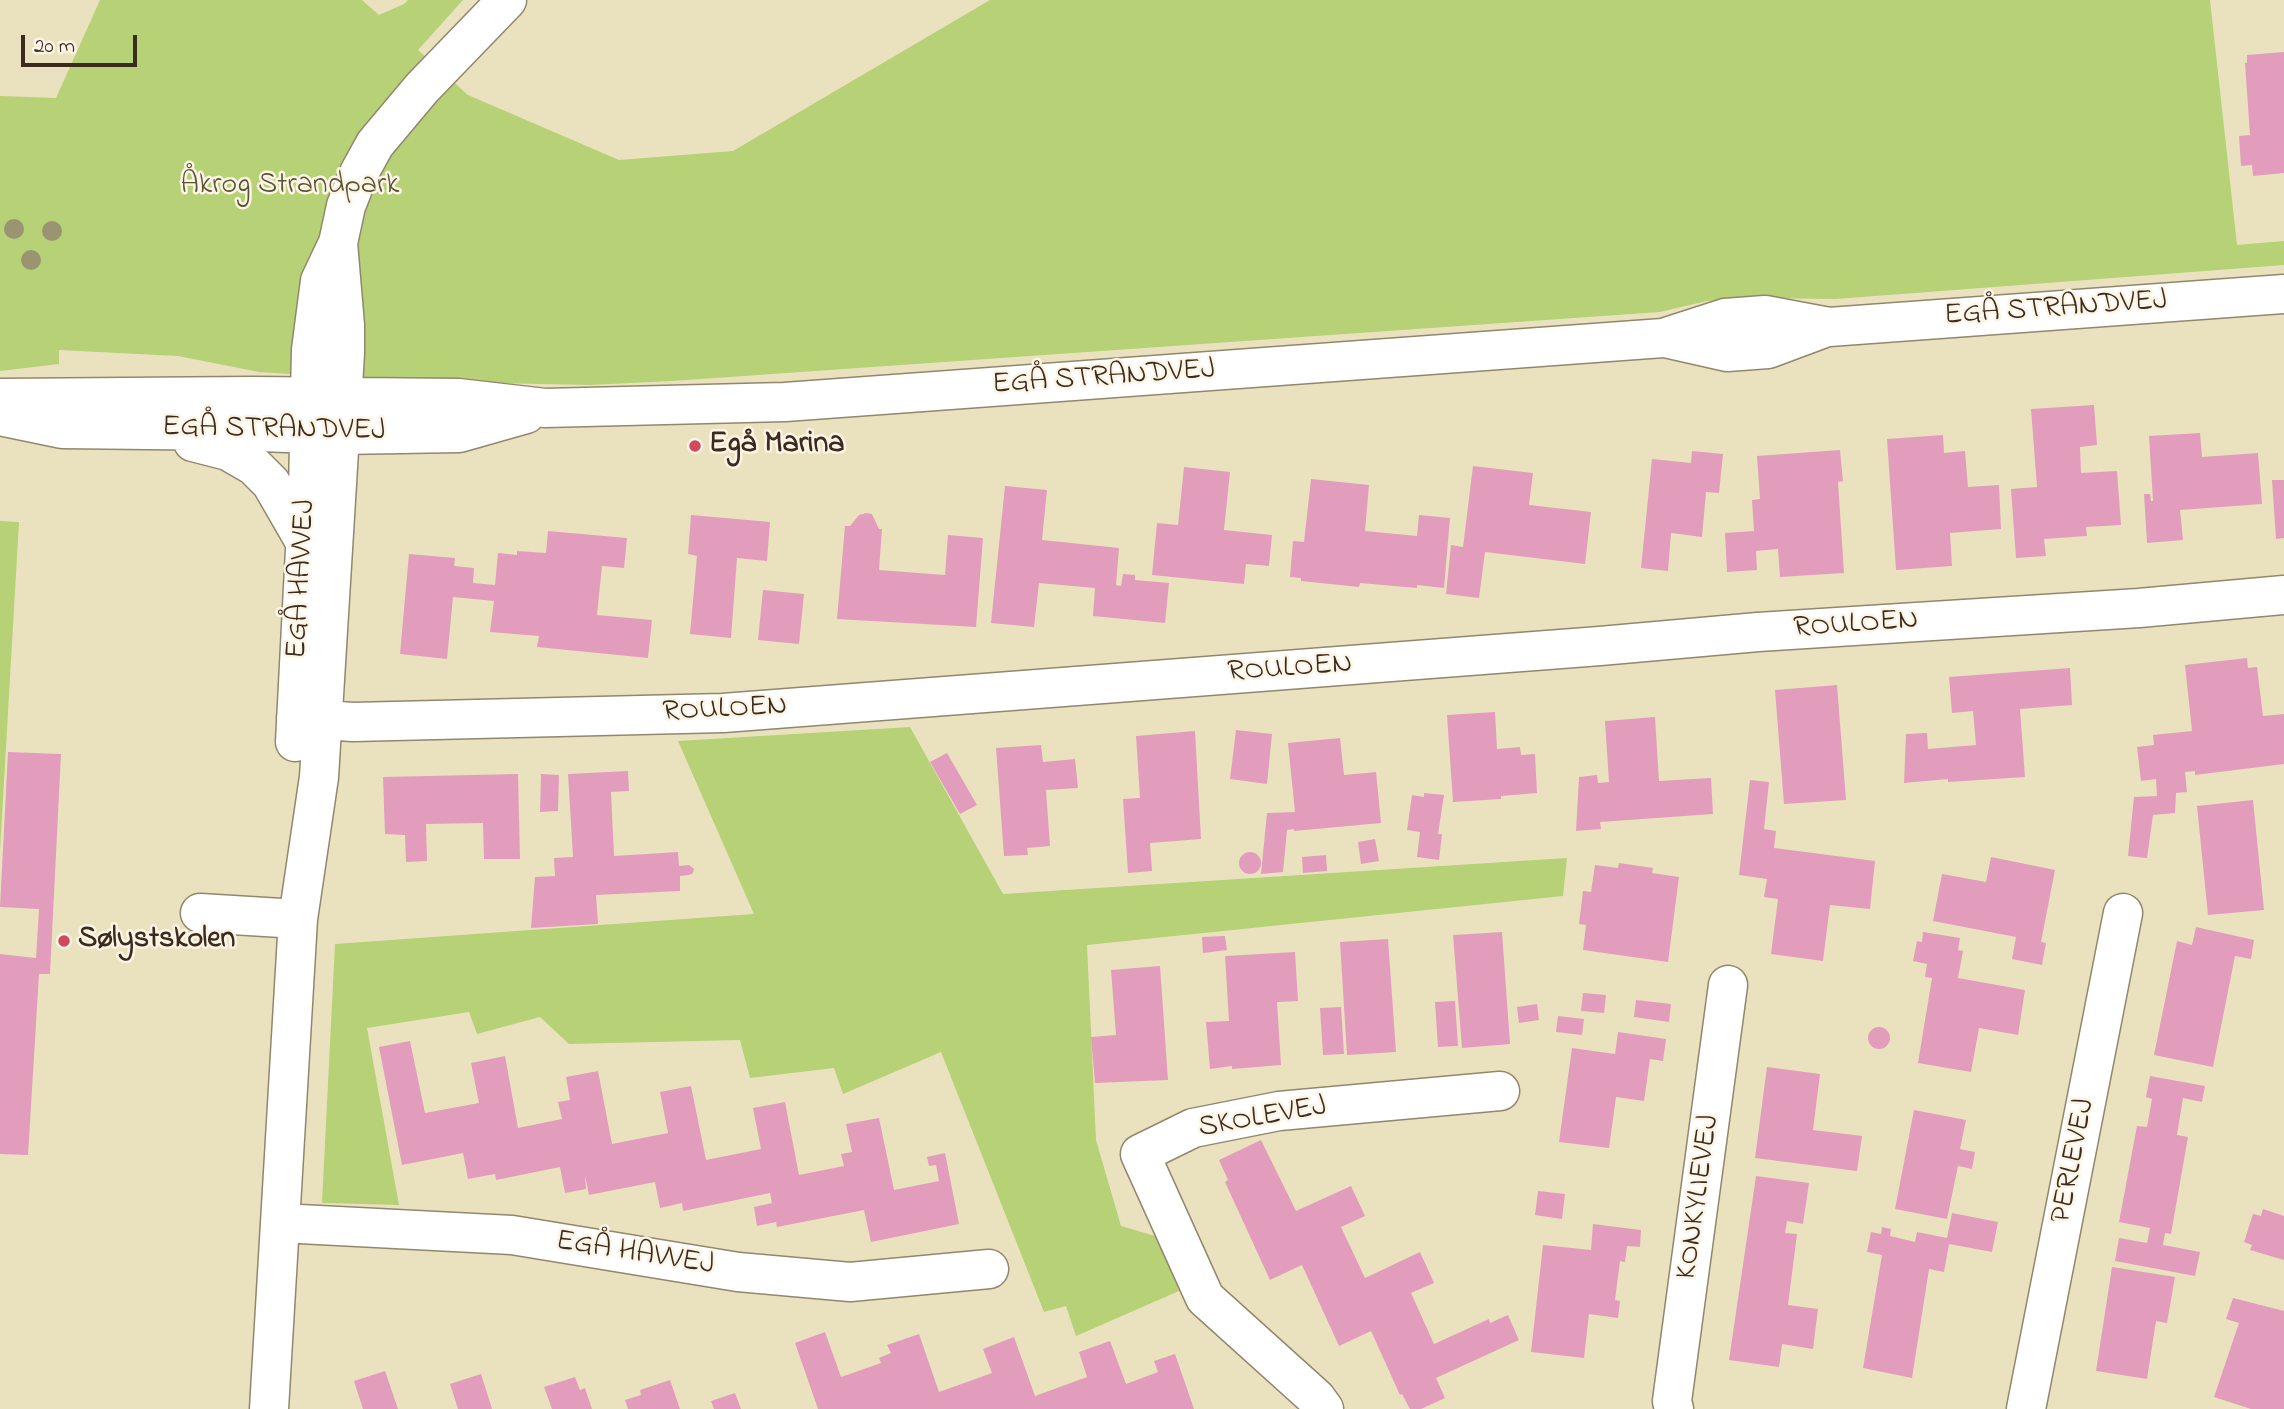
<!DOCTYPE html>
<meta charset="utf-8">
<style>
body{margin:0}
#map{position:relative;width:2284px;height:1409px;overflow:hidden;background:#eae2bf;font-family:"Indie Flower",sans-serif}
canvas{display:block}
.scale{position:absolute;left:21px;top:35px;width:116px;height:32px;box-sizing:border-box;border:4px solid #3b2a1e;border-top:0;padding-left:9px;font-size:21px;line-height:24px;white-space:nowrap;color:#3b2a1e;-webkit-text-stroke:5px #fcf5e5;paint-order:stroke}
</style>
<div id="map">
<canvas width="2284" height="1409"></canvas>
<div class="scale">20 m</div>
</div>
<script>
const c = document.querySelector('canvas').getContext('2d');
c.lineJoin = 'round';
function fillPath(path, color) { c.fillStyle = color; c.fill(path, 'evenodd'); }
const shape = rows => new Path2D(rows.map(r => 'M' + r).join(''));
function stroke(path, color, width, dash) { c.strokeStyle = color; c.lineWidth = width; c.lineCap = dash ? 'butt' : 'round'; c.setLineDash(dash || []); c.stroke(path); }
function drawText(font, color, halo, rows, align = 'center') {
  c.font = font + ' "Indie Flower",sans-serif'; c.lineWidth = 5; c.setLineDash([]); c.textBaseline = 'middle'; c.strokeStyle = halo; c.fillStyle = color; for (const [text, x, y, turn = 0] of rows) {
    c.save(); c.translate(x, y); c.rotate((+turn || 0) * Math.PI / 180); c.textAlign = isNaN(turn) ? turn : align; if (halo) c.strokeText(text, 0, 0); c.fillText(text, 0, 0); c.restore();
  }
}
fillPath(shape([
 [100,0,362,0,379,15,404,4,408,0,463,0,418,50,468,95,619,160,733,151,990,0,2210,0,2237,245,2284,241,2284,265,1836,299,1752,298,1707,301,1660,312,672,381,590,385,395,381,259,372,178,356,59,350,59,364,0,371,0,96,56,98],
 [0,521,19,522,0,851],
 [910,727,1003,894,1567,858,1563,896,1087,945,1096,1140,1121,1226,1162,1238,1179,1291,1076,1336,1066,1306,1044,1312,941,1052,843,1094,834,1068,750,1078,740,1040,569,1044,540,1017,477,1034,469,1012,367,1028,399,1205,322,1203,335,944,754,914,678,741]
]), '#b7d177');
fillPath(shape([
 [2284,52,2284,173,2253,176,2252,165,2241,166,2239,136,2250,135,2245,63,2247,63,2247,55],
 [2094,405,2097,445,2080,447,2081,473,2117,471,2121,525,2086,527,2087,536,2044,539,2046,556,2016,558,2011,489,2037,487,2031,409],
 [2200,433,2202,457,2258,453,2262,504,2180,510,2183,540,2147,543,2144,494,2150,494,2151,501,2153,501,2149,436],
 [1943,435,1944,453,1965,451,1968,487,1999,485,2001,529,1950,533,1952,566,1896,570,1887,439],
 [1840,450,1843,481,1838,482,1844,573,1780,577,1778,549,1756,551,1757,570,1727,572,1725,533,1754,531,1752,500,1760,499,1757,456],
 [1692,451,1723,454,1719,493,1706,492,1702,537,1671,533,1668,571,1641,568,1652,459,1691,463],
 [1473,466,1533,473,1529,505,1591,512,1585,564,1485,552,1479,598,1446,594,1451,545,1463,547],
 [1184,467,1230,472,1224,530,1272,535,1269,566,1246,564,1244,584,1152,575,1157,523,1178,525],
 [1311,479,1369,485,1365,531,1417,536,1419,515,1450,518,1444,588,1417,585,1417,588,1360,583,1359,587,1301,581,1301,578,1290,577,1293,541,1304,542],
 [2272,480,2284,480,2284,538,2276,539],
 [1005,486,1047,490,1042,540,1119,548,1116,585,1121,586,1123,574,1135,575,1135,580,1169,583,1165,623,1093,616,1095,588,1039,583,1034,627,991,623],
 [866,513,872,514,879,529,882,529,879,570,945,575,948,535,983,538,976,627,837,619,845,526,850,526,859,515],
 [691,515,770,522,767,561,737,558,731,638,690,634,697,556,688,554],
 [548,531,627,538,624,568,602,566,597,615,652,620,648,658,537,647,539,636,490,632,494,601,453,597,447,659,400,654,409,554,455,558,454,566,474,568,473,583,495,585,498,553,517,555,517,551,546,553],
 [763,590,804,594,799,644,758,640],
 [2247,658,2248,668,2257,667,2263,716,2284,714,2284,764,2195,775,2195,771,2185,772,2187,792,2176,793,2175,813,2153,815,2147,858,2128,856,2134,797,2157,796,2156,779,2141,781,2137,747,2154,745,2153,735,2192,731,2185,665],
 [2070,668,2072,705,2020,709,2025,777,1948,782,1948,779,1904,783,1906,734,1927,733,1928,749,1976,745,1973,711,1952,713,1949,677],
 [1837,685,1846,800,1784,804,1775,690],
 [1495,712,1497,749,1520,747,1521,755,1535,754,1537,793,1501,796,1501,799,1453,802,1447,715],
 [1655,717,1659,781,1711,778,1713,814,1600,822,1601,829,1576,831,1579,777,1597,775,1598,783,1609,782,1605,721],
 [1236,730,1272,734,1267,784,1230,779],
 [1195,731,1201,839,1150,843,1152,871,1128,873,1123,799,1140,798,1136,736],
 [1340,738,1344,775,1376,772,1381,823,1294,831,1294,829,1287,830,1283,872,1261,874,1267,813,1295,812,1288,743],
 [1041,745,1043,762,1075,759,1078,788,1046,790,1050,846,1027,848,1028,855,1004,856,996,748],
 [8,752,61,754,50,974,39,974,28,1155,0,1154,0,954,36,958,39,909,0,907],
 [947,753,977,805,960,814,930,762],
 [628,771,629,791,611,792,614,856,678,852,679,866,689,865,694,869,693,873,689,875,680,876,680,891,596,895,598,924,531,928,535,877,555,876,554,858,573,857,568,774],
 [518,774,520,859,484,859,483,823,426,824,427,861,406,862,405,835,385,834,383,777],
 [541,774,559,775,558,811,540,812],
 [1750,780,1769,782,1764,829,1776,831,1774,848,1875,861,1870,909,1830,905,1823,961,1771,954,1778,899,1764,897,1767,879,1739,875],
 [1424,793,1444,795,1438,834,1442,834,1439,860,1417,857,1420,832,1407,830,1412,795,1424,797],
 [2253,800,2264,910,2208,915,2197,806],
 [1375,839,1379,861,1361,864,1358,842],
 '1239 863a11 11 0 1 1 22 0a11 11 0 1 1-22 0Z',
 [1326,855,1327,871,1303,873,1302,857],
 [1991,857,2055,870,2041,942,2046,943,2042,965,2012,959,2016,937,1933,921,1942,874,1986,882],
 [1619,863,1653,868,1652,873,1679,877,1668,962,1583,950,1586,925,1579,924,1583,891,1591,892,1595,865,1618,868],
 [2196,927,2254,940,2251,959,2235,956,2213,1067,2154,1055,2177,941,2192,945],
 [1502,932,1510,1044,1462,1048,1453,935],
 [1923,932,1960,938,1958,950,1963,951,1958,978,2025,990,2018,1035,1979,1028,1971,1072,1918,1063,1932,978,1925,977,1927,964,1913,961,1917,941,1922,942],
 [1225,936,1227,950,1203,953,1202,937],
 [1388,939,1396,1052,1347,1055,1340,942],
 [1295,952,1298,1001,1277,1002,1281,1065,1232,1069,1232,1066,1210,1069,1206,1022,1229,1021,1225,956],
 [1160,966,1168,1080,1095,1083,1091,1037,1116,1035,1111,970],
 [1583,993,1606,995,1604,1013,1581,1011],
 [1636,1000,1671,1004,1669,1022,1634,1017],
 [1455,1001,1458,1046,1438,1047,1435,1002],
 [1537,1004,1539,1020,1519,1023,1517,1007],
 [1341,1007,1344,1054,1323,1055,1320,1008],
 [1558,1016,1584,1019,1582,1035,1556,1032],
 '1868 1038a11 11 0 1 1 22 0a11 11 0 1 1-22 0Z',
 [1618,1032,1666,1039,1663,1061,1650,1059,1644,1101,1616,1097,1609,1148,1559,1142,1572,1048,1615,1054],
 [410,1041,425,1113,479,1103,471,1063,505,1056,518,1128,562,1119,558,1102,570,1100,566,1077,598,1071,612,1144,668,1133,660,1092,691,1086,706,1160,761,1149,753,1108,785,1102,799,1175,844,1166,841,1154,852,1152,846,1124,879,1118,894,1190,939,1181,936,1165,929,1166,927,1157,945,1153,959,1224,871,1242,864,1210,777,1227,776,1222,757,1226,754,1207,772,1203,770,1193,683,1211,682,1203,660,1208,655,1182,589,1195,585,1175,586,1189,565,1193,560,1167,496,1180,495,1174,468,1179,463,1153,402,1165,379,1047],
 [1767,1067,1820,1074,1813,1130,1862,1136,1857,1171,1755,1158],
 [2150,1076,2205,1086,2202,1102,2183,1098,2177,1135,2188,1137,2171,1234,2165,1233,2163,1245,2200,1252,2195,1276,2115,1261,2119,1238,2147,1243,2150,1228,2119,1222,2137,1126,2147,1127,2152,1099,2146,1097],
 [1914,1110,1966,1120,1960,1149,1975,1152,1972,1169,1958,1166,1947,1219,1895,1209],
 [1261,1140,1296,1211,1351,1186,1365,1216,1341,1227,1365,1278,1420,1252,1434,1283,1411,1293,1434,1344,1489,1319,1490,1323,1508,1315,1519,1340,1436,1378,1445,1398,1421,1409,1410,1409,1402,1394,1400,1395,1371,1331,1339,1346,1302,1265,1270,1280,1225,1182,1228,1180,1219,1160],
 [1756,1176,1809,1183,1803,1224,1787,1221,1785,1233,1797,1234,1788,1305,1818,1309,1813,1349,1782,1344,1779,1367,1729,1360],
 [1538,1191,1565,1194,1562,1219,1535,1215],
 [2263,1209,2284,1216,2284,1260,2250,1250,2252,1245,2244,1242,2253,1214,2261,1216],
 [1952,1213,1998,1222,1992,1252,1949,1244,1944,1272,1929,1269,1912,1378,1863,1368,1882,1255,1867,1252,1871,1232,1881,1234,1882,1227,1891,1229,1890,1236,1915,1242,1917,1232,1947,1238],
 [1593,1224,1641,1230,1640,1247,1627,1246,1625,1262,1620,1261,1615,1300,1620,1301,1618,1318,1589,1314,1584,1358,1531,1352,1543,1245,1591,1250],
 [2112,1267,2175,1277,2167,1323,2156,1321,2147,1379,2096,1371],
 [2233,1298,2284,1311,2284,1409,2251,1409,2214,1397,2239,1323,2226,1319],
 [825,1332,841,1377,881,1363,879,1358,891,1353,887,1345,919,1334,939,1392,992,1373,983,1349,1014,1337,1035,1396,1087,1377,1079,1352,1110,1341,1126,1384,1158,1372,1154,1361,1175,1354,1194,1409,818,1409,795,1343],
 [385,1371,398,1409,363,1409,354,1381],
 [481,1374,492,1409,458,1409,450,1384],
 [575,1377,580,1390,585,1388,592,1409,552,1409,544,1387],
 [670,1380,680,1409,628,1409,625,1400,641,1395,640,1390],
 [735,1393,741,1409,714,1409,711,1401]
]), '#e29dbc');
const minor = shape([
 [1665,338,1727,352,1768,349,1827,327],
 [0,398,253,396,458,398,545,408,785,402,1663,338,1725,318,1765,315,1829,327,2284,294],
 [0,416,62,429,234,431,340,435,459,433,526,414],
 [193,442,228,451,254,466,271,483,305,542],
 [296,718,353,722,723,713,1600,646,1758,632,2139,608,2284,595],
 [295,742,308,491,311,350,320,281,338,243,346,206,359,173,375,144,422,88,507,0],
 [200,913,298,919],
 [280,1223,512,1235,738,1272,850,1282,989,1269],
 [269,1409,298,919,319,777,345,353,345,325,338,243],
 [1324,1409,1316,1398,1205,1298,1140,1154,1193,1128,1279,1111,1500,1091],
 [1674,1409,1672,1401,1728,985],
 [2026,1409,2123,913]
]);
stroke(minor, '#92866e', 41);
stroke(minor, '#fff', 38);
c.fillStyle = '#9b9473';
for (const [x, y] of [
 [14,229],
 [52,231],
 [31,260]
]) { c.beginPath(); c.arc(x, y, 10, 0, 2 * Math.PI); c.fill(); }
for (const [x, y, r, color] of [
 [695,446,7,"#d1495b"],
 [64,941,7,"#d1495b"]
]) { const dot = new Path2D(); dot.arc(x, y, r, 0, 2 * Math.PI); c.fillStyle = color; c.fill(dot); stroke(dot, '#fcf5e5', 2.5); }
drawText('30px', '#5a5434', '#fcf5e5', [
 ["Åkrog Strandpark",290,187]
]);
drawText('30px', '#3b2a1e', '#fcf5e5', [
 ["EGÅ STRANDVEJ",2056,310,-4],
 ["EGÅ STRANDVEJ",1104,379,-4],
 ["EGÅ STRANDVEJ",274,431,1],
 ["EGÅ HAVVEJ",303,579,-87],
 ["ROULOEN",1856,626,-4],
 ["ROULOEN",1290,670,-4],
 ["ROULOEN",725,711,-3],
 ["SKOLEVEJ",1263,1119,-10],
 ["PERLEVEJ",2075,1161,-79],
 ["KONKYLIEVEJ",1700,1197,-82],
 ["EGÅ HAVVEJ",635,1255,9]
]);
drawText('bold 30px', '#3b2a1e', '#fcf5e5', [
 ["Egå Marina",709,446],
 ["Sølystskolen",78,941]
], 'left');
</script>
